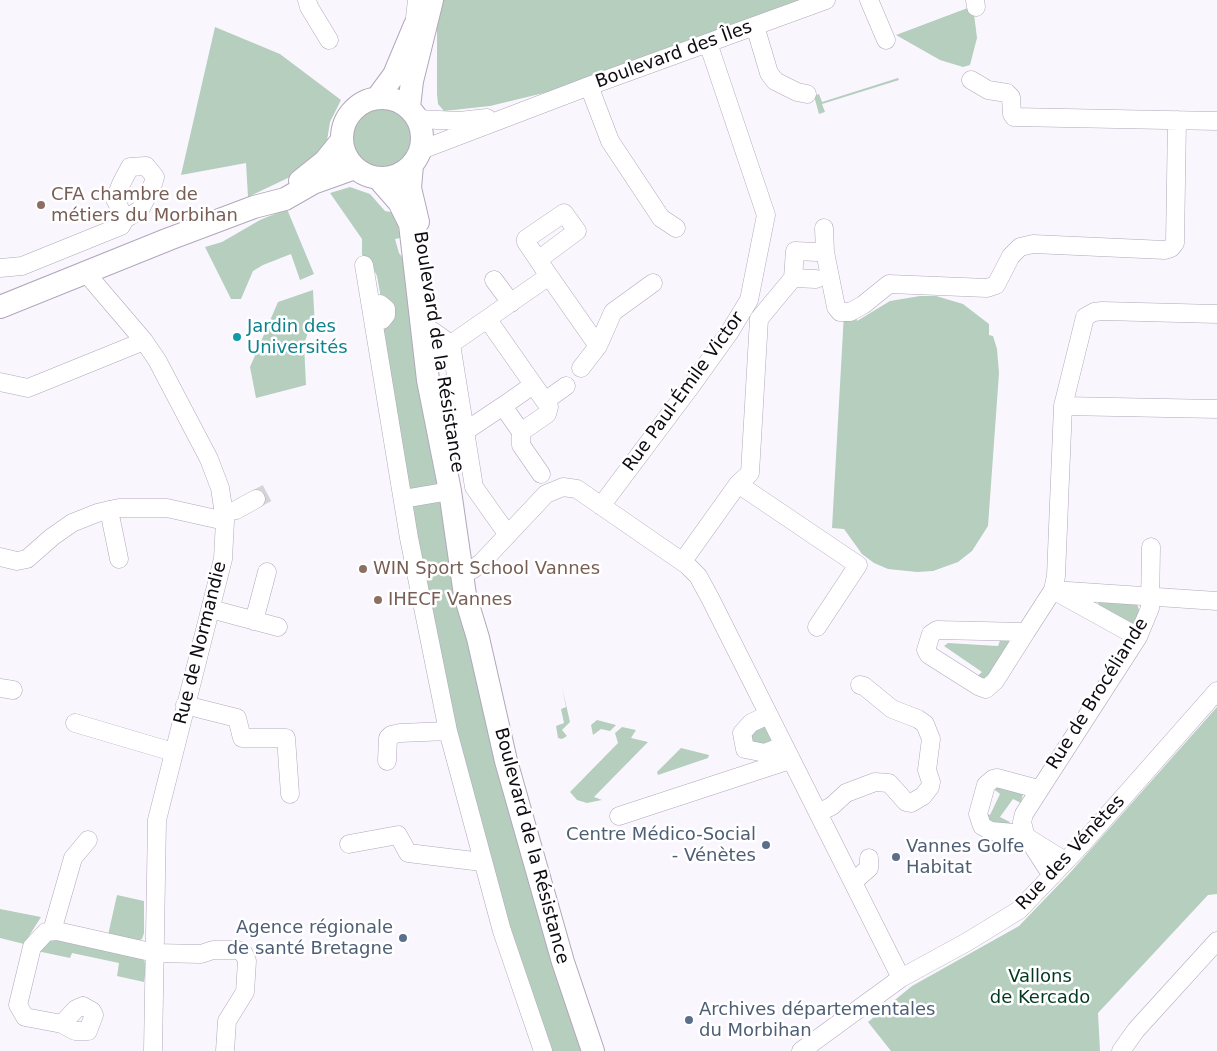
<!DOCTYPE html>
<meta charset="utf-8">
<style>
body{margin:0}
canvas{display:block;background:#faf6fe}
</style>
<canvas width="1217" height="1051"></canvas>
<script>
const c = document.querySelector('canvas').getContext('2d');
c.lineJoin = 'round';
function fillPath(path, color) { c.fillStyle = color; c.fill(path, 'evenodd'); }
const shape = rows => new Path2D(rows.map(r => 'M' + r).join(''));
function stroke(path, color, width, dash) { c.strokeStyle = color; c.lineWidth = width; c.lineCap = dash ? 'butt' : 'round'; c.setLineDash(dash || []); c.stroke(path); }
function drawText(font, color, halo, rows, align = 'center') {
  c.font = font + ' "DejaVu Sans",sans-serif'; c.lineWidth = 5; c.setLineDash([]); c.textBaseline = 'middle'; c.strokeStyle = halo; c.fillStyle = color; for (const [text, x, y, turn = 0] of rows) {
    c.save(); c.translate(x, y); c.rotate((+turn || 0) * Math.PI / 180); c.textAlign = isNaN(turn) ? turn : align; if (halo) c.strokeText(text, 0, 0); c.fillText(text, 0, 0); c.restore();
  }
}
fillPath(shape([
 [440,0,801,0,548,92,490,106,444,111,438,104,437,94,437,24],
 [973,6,977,38,970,65,963,67,940,60,896,35],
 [215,27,280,54,341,100,330,122,326,147,290,177,248,197,246,163,181,175],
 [898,78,899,80,822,104,825,112,819,114,814,96,819,94,822,102],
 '352 138a31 31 0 1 1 62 0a31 31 0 1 1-62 0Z',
 [350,187,370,194,385,211,396,213,400,238,395,239,399,253,411,269,437,483,433,487,409,492,382,330,381,298,377,276,371,264,362,255,362,239,330,193],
 [287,209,314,274,300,280,291,254,263,265,253,271,241,299,231,299,205,247,222,242,260,220],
 [313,290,315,329,309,330,304,344,306,385,256,398,250,367,278,302],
 [920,296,936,296,963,304,989,324,989,335,993,336,997,349,999,373,988,526,972,551,958,562,933,571,917,572,888,569,874,563,862,554,844,529,832,528,844,313,856,312,857,321,890,301],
 [437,501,443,505,585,1051,549,1051,521,970,457,740,411,511,416,503],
 [1098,602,1137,604,1140,613,1135,622,1129,625,1099,606],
 [1002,635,1008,637,1009,643,986,680,975,678,982,672,944,646,948,643,998,646],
 [562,687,570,722,562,730,567,736,562,739,558,738,556,726,564,723,561,709,566,707],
 [1217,707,1217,894,1208,895,1098,1013,1100,1051,891,1051,868,1022,912,986,1019,926,1068,875],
 [597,720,616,725,610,731,601,729,593,735,591,725],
 [764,725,773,744,765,746,751,741,751,731],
 [622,727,636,730,631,738,648,742,594,797,602,800,587,803,577,800,570,792,618,743,615,733],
 [681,748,709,755,708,758,658,775,657,772],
 [993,784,1022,791,1023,794,1021,803,1013,799,1000,817,1010,822,1008,825,989,824,982,811,990,815,1000,794,991,787],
 [117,895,144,901,144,933,142,939,137,941,108,935],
 [0,909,41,917,24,944,0,938],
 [51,937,144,959,146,968,144,982,117,976,119,963,72,953,70,958,37,951]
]), '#b6cebe');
stroke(shape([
 [256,499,267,493]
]), '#d6d3da', 18, [18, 9]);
const minor = shape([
 [307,0,309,7,329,40],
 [869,0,886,40],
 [975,0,976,7],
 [755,26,769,73,775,81,797,92,807,94],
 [414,27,417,0],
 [971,80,988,90,1007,93,1011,97,1012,114,1014,117,1217,121],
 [589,86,610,141,661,218,676,228],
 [418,119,459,121,487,118],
 [421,150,589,86,826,0],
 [824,228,825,252,836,307,840,312,850,312,863,305,889,284,987,288,996,285,1011,256,1020,247,1033,244,1165,250,1171,248,1175,243,1177,120],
 [364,265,409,538,448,731,502,931,543,1051],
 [0,268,22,266,121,226,125,219,140,210,153,184,155,177,146,166,130,167,121,184,115,199,125,219],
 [86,273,144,341,157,360,209,459,220,488,225,521,223,559,157,820,153,1051],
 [549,276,598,346,581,368],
 [793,278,795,251,817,252],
 [494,280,511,303],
 [372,306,380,304,386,309,386,315,382,320,373,320],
 [1217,314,1102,311,1094,312,1085,317,1063,406,1056,576,1053,590,1217,601],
 [488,320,549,407,547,414,521,432,503,406,533,385],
 [431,330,451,344,474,487,508,535],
 [598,346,613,312,653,283],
 [435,361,448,352,451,344,549,276,526,242,526,239,564,213,577,231,538,260],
 [0,382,28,388,144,341],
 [545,401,566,386],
 [1063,406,1217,409],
 [464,432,503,406],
 [521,432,521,445,541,474],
 [738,484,858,565,817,627],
 [403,499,450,491],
 [601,506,691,386,729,333,749,300,766,215,708,43],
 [109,510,119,559],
 [224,513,236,510,256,499],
 [0,557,17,561,27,559,52,537,72,523,97,513,119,508,167,508,225,521],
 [683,561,738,484,750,473,759,319,793,278,816,279],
 [461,566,472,570,482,562,546,494,563,487,577,489,687,565,698,576,710,598,901,978],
 [211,609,278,627],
 [254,621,267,572],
 [1026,632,995,681,986,689,978,686,929,655,926,650,931,634,937,630,1026,632,1053,590,1138,637],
 [0,688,13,690],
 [185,705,237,718,242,738,286,738,290,794],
 [768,715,751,723,742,733,745,749,765,753,783,746],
 [75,723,173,752],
 [387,761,388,738,391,735,400,733,448,731],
 [818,813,832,806,846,793,875,782,889,783,906,802,911,803,923,796,930,787,931,782,927,770,931,739,925,724,918,719,892,709,864,686,860,685],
 [619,816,790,760],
 [1025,834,991,831,982,826,978,814,986,785,993,779,997,778,1038,789],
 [1028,838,1065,861],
 [349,844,398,835,408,853,482,862],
 [1052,876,1025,834,1022,822,1024,814,1138,637,1150,608,1151,547],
 [853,882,869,868,869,858],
 [52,931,73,858,88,840],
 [83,1006,92,1011,94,1015,88,1031,75,1031,62,1024,76,1009,83,1006],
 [62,1024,25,1017,18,1005,32,947,46,932,57,931,155,953,201,954,213,950,238,950,244,954,247,961,245,992,227,1021,225,1051],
 [801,1051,901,978,967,942,1019,910,1082,844,1217,691],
 [1121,1051,1136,1030,1217,941]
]);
const major = shape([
 '342 138a40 40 0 1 1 80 0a40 40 0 1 1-80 0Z',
 [377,98,394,75,415,25],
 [409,107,412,81,432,0],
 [412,165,410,188,418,222],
 [378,178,399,202,410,224,428,380,450,491,465,595,478,638,506,761,563,962,593,1051],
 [300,181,325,161,342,140],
 [0,307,169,239,254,207,285,199,313,183,355,168]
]);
stroke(minor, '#b1a8bb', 19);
stroke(major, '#b1a8bb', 24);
stroke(minor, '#fff', 18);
stroke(major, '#fff', 22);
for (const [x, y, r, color] of [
 [41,205,5,"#8d6e63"],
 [237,337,5,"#0f9aa8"],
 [363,569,5,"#8d6e63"],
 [378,600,5,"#8d6e63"],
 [766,845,5,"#5c6f8a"],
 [896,857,5,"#5c6f8a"],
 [403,938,5,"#5c6f8a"],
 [689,1020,5,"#5c6f8a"]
]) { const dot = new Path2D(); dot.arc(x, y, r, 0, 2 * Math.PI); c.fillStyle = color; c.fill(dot); stroke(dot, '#fff', 2); }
drawText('18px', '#0d0a10', '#fff', [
 ["Boulevard des Îles",674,55,-20],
 ["Boulevard de la Résistance",438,352,81],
 ["Rue Paul-Émile Victor",684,392,-54],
 ["Rue de Normandie",201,643,-76],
 ["Rue de Brocéliande",1098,694,-58],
 ["Boulevard de la Résistance",531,846,75],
 ["Rue des Vénètes",1071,853,-47]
]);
drawText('18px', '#785e54', '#fff', [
 ["CFA chambre de",51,195],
 ["métiers du Morbihan",51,216],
 ["WIN Sport School Vannes",373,569],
 ["IHECF Vannes",388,600]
], 'left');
drawText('18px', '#0d838f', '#fff', [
 ["Jardin des",247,327],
 ["Universités",247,348]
], 'left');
drawText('18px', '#4e5e75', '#fff', [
 ["Centre Médico-Social",756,835],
 ["- Vénètes",756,856],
 ["Vannes Golfe",906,847,"left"],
 ["Habitat",906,868,"left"],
 ["Agence régionale",393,928],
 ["de santé Bretagne",393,949],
 ["Archives départementales",699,1010,"left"],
 ["du Morbihan",699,1031,"left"]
], 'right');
drawText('18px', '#013920', '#fff', [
 ["Vallons",1040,977],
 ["de Kercado",1040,998]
]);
</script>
